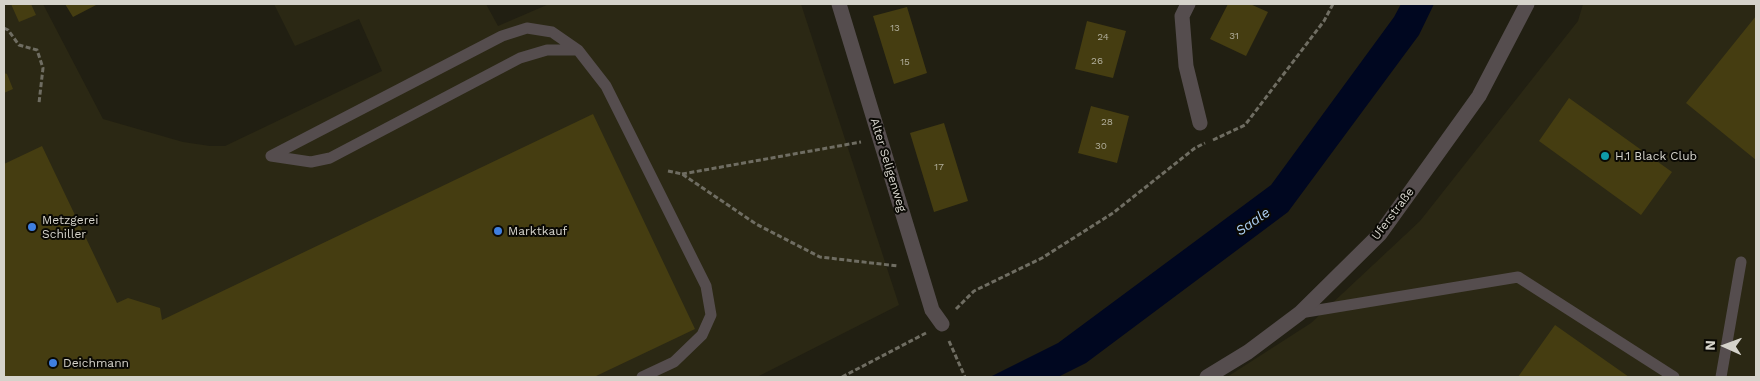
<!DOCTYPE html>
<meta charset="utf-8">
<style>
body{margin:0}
#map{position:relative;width:1760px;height:381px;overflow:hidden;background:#211f12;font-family:"Work Sans",sans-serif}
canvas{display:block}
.frame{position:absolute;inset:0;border:5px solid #d5d3cb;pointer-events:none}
.north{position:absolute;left:1700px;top:321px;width:50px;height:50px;-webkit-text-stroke:4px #0a0904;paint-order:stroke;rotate:272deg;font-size:14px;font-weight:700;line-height:20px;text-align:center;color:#d5d3cb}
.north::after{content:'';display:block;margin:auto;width:18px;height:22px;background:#d5d3cb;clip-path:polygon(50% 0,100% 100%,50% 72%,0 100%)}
</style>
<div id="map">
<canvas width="1760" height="381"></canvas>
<div class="frame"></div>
<div class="north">N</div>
</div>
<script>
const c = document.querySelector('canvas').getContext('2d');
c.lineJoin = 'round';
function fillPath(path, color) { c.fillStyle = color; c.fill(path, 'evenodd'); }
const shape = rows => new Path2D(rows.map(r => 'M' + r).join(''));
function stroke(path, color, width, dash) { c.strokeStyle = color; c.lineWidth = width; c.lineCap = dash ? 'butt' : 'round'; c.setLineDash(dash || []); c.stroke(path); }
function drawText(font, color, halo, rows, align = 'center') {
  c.font = font + ' "Work Sans",sans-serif'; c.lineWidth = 4; c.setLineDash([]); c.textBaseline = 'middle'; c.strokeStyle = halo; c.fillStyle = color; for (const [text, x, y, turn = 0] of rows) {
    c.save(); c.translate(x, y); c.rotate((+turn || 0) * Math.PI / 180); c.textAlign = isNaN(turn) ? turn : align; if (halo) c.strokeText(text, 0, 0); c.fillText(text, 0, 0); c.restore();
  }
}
fillPath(shape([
 [4,4,43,4,103,119,183,142,210,146,225,146,382,71,359,19,295,46,274,4,486,4,498,26,549,4,801,4,899,305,757,377,4,377],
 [1583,4,1756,4,1756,377,1227,377,1311,323,1420,221,1578,21]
]), '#2b2814');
fillPath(shape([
 [1401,4,1434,4,1419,35,1288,212,1086,363,1058,377,990,377,1058,343,1271,185,1394,17]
]), '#000720');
fillPath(shape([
 [11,4,31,4,36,15,19,22],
 [65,4,98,4,73,17],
 [1228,4,1250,4,1268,12,1246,56,1210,39],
 [907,7,927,73,894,84,873,16],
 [1756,16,1756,160,1686,103],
 [1087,21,1126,31,1113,78,1075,69],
 [4,73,7,74,13,89,4,93],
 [1569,98,1672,172,1641,215,1539,141],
 [1091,106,1129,116,1117,163,1078,153],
 [593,114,695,329,594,377,4,377,4,164,42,146,117,303,128,298,160,308,162,320],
 [944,123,968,201,934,212,910,133],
 [1555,325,1629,377,1518,377]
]), '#453d11');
stroke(shape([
 [4,28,8,30,19,45,37,50,43,68,39,103],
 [1213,140,1245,125,1324,21,1333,4],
 [668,171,682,174,756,224,820,257,898,266],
 [682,174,861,142],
 [956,309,974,291,1042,258,1113,213,1195,148,1205,143],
 [949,341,965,377],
 [842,377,926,333]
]), '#6f6d62', 3, [5, 2.5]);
stroke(shape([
 [271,156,502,36,527,28,552,32,578,50,606,86,706,286,711,315,702,335,674,362,642,377],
 [271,156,311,162,330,158,520,58,547,50,577,50],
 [1300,313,1518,277,1674,377],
 [1721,377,1741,262]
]), '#554d4e', 11);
stroke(shape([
 [839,4,932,310,942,324],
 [1188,4,1182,16,1186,66,1200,123],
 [1207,377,1248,352,1300,313,1380,234,1479,96,1527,4]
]), '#554d4e', 15);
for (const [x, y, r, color] of [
 [1605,156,5,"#0f9aa8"],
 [32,227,5,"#3f7fe0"],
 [498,231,5,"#3f7fe0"],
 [53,363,5,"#3f7fe0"]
]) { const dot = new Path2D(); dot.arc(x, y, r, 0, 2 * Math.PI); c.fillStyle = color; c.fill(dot); stroke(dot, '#0a0904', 2); }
drawText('10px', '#b1ae9c', null, [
 ["13",895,28],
 ["31",1234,36],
 ["24",1103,37],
 ["26",1097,61],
 ["15",905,62],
 ["28",1107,122],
 ["30",1101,146],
 ["17",939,167]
]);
drawText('12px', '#d5d3cb', '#0a0904', [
 ["H.1 Black Club",1615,156],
 ["Metzgerei",42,220],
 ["Schiller",42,234],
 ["Marktkauf",508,231],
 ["Deichmann",63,363]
], 'left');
drawText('12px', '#d5d3cb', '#0a0904', [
 ["Alter Seligenweg",888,165,73],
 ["Uferstraße",1393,214,-53]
]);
drawText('italic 14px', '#aed1f6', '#0a0904', [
 ["Saale",1253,222,-35]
]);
</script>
